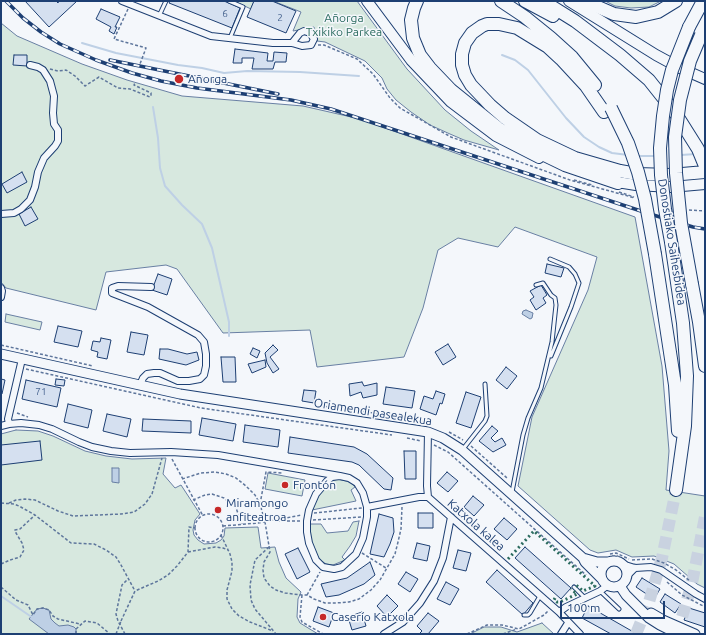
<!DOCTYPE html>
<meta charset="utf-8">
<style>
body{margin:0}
#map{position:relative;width:706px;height:635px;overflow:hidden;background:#f4f7fb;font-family:Ubuntu,sans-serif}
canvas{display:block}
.frame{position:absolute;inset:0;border:2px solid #1d3f73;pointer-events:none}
.scale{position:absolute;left:560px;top:601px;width:105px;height:18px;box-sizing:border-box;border:2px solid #1d3f73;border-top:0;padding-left:5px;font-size:12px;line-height:14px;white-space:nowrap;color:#1d3f73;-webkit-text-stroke:3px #f4f7fb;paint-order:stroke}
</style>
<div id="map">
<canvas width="706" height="635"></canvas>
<div class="frame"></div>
<div class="scale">100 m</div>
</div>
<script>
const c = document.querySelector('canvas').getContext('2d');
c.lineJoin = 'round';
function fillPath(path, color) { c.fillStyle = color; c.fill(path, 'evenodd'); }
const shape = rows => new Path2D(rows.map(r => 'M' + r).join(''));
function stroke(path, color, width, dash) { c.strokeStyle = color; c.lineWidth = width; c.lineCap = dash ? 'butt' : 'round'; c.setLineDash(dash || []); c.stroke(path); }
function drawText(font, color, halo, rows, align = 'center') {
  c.font = font + ' Ubuntu,sans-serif'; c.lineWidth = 3; c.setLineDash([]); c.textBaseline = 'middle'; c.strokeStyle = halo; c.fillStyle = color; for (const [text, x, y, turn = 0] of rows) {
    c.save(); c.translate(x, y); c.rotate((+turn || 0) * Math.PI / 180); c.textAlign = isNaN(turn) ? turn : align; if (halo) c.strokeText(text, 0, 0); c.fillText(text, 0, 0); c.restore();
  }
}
const green = shape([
 [234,1,254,1,251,9,234,1],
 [273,1,357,1,407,69,445,110,471,131,499,150,464,140,450,134,430,125,411,112,396,100,387,89,382,78,365,61,325,42,317,41,314,27,293,31,301,12,273,1],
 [605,1,661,1,649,7,631,8,615,6,605,1],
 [1,23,17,36,82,64,127,80,182,96,303,106,360,119,635,217,662,366,669,451,666,490,705,496,705,588,697,584,674,564,654,556,632,557,616,550,598,553,590,550,518,486,532,417,588,290,597,257,515,227,498,247,458,238,438,250,423,308,404,357,317,367,310,330,223,333,177,269,166,265,106,272,96,310,6,288,1,282,1,23],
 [6,314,42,322,40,330,5,322,6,314],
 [16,430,38,431,53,436,85,451,106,456,132,459,166,458,163,474,175,488,181,485,200,514,195,520,193,530,194,535,198,540,204,544,216,543,221,540,224,536,225,528,258,527,261,548,275,547,279,562,286,578,301,592,298,599,297,617,300,623,318,634,1,634,1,434,16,430],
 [268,473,305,480,302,496,265,489,268,473],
 [337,479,351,482,355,487,351,490,356,501,312,510,315,503,321,491,330,482,337,479],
 [359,521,356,536,350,546,342,557,345,560,333,565,326,564,320,560,315,551,310,537,310,524,321,524,327,533,348,531,353,522,359,521],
 [542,623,554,634,470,634,484,627,501,627,517,632,542,623]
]);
fillPath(green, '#d7e8df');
stroke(green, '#687fa3', 1);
const water = shape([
 [526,310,533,313,532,318,530,319,522,314,523,311,526,310],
 [112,468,119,468,119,483,112,482,112,468],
 [43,608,49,610,51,619,55,623,59,626,68,625,74,627,76,629,76,634,49,634,29,619,37,609,43,608]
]);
fillPath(water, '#bed0e5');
stroke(water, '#687fa3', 1);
stroke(shape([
 [82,43,116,53,178,65,202,68,224,73,247,71,300,72,359,76],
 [502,55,515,60,528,70,566,118,584,137,599,147,612,153,628,155],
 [153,107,158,138,160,168,165,186,182,205,202,224,212,248,229,322,229,336],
 [681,155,696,154],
 [637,156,656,156],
 [1,596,33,618]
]), '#bed0e5', 2);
const building = shape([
 [25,1,56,1,58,3,59,1,77,1,49,27,25,1],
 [170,1,224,1,240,8,232,28,169,3,170,1],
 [254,1,272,1,296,11,286,33,247,17,254,1],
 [101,9,120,17,115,27,117,27,114,34,109,31,111,27,96,19,101,9],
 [235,49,268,53,267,61,273,61,274,52,287,53,286,62,275,62,273,69,252,69,254,58,242,58,242,63,233,63,235,49],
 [14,55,27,55,27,66,13,65,14,55],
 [22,172,27,182,7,193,2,184,22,172],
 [31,207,38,219,25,226,19,214,31,207],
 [547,264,564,268,561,277,545,273,547,264],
 [158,274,172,279,167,295,152,290,158,274],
 [541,285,547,295,543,298,546,303,536,310,530,300,534,297,530,291,541,285],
 [58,326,82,331,78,347,54,342,58,326],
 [131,332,148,335,144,355,127,352,131,332],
 [101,338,111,340,107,359,97,357,98,352,91,350,93,341,100,342,101,338],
 [448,344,456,357,443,365,435,352,448,344],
 [273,345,278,350,270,357,279,369,273,373,267,363,265,353,273,345],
 [253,348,260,351,257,358,250,354,253,348],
 [160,349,168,349,187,354,197,352,199,360,186,365,159,359,160,349],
 [221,357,235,357,236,382,223,382,221,357],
 [265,360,266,367,252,373,248,364,265,360],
 [506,367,517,376,507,389,496,380,506,367],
 [1,379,5,380,2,394,1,394,1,379],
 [56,379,65,380,64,386,55,385,56,379],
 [26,380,61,388,57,407,22,399,26,380],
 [362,382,364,386,377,383,377,395,363,398,361,392,350,396,349,384,362,382],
 [386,387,415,391,412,408,383,404,386,387],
 [304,390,316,391,314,403,302,401,304,390],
 [436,391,445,394,442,404,440,403,436,415,420,409,424,396,433,399,436,391],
 [466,392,481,397,471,428,456,423,466,392],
 [68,404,92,410,88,428,64,422,68,404],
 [107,414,131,419,127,437,103,431,107,414],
 [202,418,236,424,233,441,199,435,202,418],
 [143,419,191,421,191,433,142,431,143,419],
 [245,425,280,430,278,447,243,442,245,425],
 [492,426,498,431,491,438,495,442,502,438,506,445,493,452,479,441,492,426],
 [290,437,354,447,367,454,393,478,391,490,384,489,359,465,352,462,288,453,290,437],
 [40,441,42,460,1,465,1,445,40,441],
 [404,451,416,451,416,479,405,479,404,451],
 [447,472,458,481,448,492,437,483,447,472],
 [473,496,484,505,474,516,464,507,473,496],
 [418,513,433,513,433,528,418,528,418,513],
 [379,514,393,518,394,532,390,544,384,557,370,554,379,514],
 [504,518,517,529,507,540,494,529,504,518],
 [417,543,430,546,427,561,413,558,417,543],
 [525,547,571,588,561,599,515,558,525,547],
 [298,548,310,572,297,579,285,554,298,548],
 [458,550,471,553,466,571,453,568,458,550],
 [370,562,375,575,364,584,339,595,326,597,321,584,347,578,370,562],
 [497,570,533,603,523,615,486,582,497,570],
 [406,572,418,579,410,592,398,584,406,572],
 [642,578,660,589,654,599,636,587,642,578],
 [446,582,459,589,450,605,437,599,446,582],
 [665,594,681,604,675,613,660,602,665,594],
 [387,595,398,606,387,617,377,606,387,595],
 [588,606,637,634,611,634,582,618,588,606],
 [318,607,334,613,329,627,313,621,318,607],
 [689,608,705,613,705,627,684,620,689,608],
 [362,612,366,626,352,630,348,617,362,612],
 [428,613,439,621,428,634,419,634,422,631,417,626,428,613]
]);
fillPath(building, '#d5e0f0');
stroke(building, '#1d3f73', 1);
stroke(shape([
 [636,634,649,602,662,558,676,490],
 [677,634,692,583,705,517]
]), '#c9d2e0', 12, [12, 6]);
const lane = shape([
 [229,1,243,7,230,38],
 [159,16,166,1],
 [550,259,569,267,575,274,579,283,571,307,551,356],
 [463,449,485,421,487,416,485,384],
 [512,492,523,435,528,418,541,388,552,342,556,305,555,298,551,295,543,283,536,285],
 [574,587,585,598],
 [600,591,619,609],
 [524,615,528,615,530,613,540,596]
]);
const street = shape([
 [122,1,211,36,273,43,292,43,302,46,311,45,314,39,310,33,304,31,300,33,292,43],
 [1,214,14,213,21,209,30,200,35,187,38,172,44,158,55,146,58,141,58,130,54,124,53,113,54,96,50,81,43,70,38,67,30,65],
 [1,288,2,291,1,297],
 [140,385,143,378,147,374,154,373,160,373,178,381,189,381,200,379,204,375,206,366,206,354,204,342,198,335,148,307,112,293,112,288,118,286,151,287],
 [9,424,8,419,22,359],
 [1,426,9,424,21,423,39,425,52,429,79,442,92,447,111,451,130,453,171,452,218,455,340,476],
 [428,432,427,486,428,497,559,612,580,634],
 [340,476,349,478,357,483,363,493,367,507,367,517,363,538,356,554,342,567,334,569,323,567,316,560,309,543,307,532,307,521,309,510,316,494,327,481,332,477,340,476],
 [367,507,419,497,428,497],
 [622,564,635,568,651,567,661,570,696,594,705,599],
 [626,577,635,568],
 [559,612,566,607,600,591,607,586],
 [384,634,403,622,420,603,434,581,443,558,451,517],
 [561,634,568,623]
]);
const secondary = shape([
 [1,354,180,394,428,432,443,438,462,450,583,558,585,562,601,578],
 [583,558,597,562,608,562],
 '601 574a13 13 0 1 1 26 0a13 13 0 1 1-26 0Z',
 [620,586,626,595,649,618,660,625,678,634],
 [651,613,663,620,695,634]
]);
const primary = shape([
 [367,1,411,60,451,102,496,136,539,158],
 [569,1,656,55,680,68,705,79],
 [611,181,636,185,671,187,705,184]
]);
const highway = shape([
 [417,1,414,8,411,20,413,38,420,55,430,68,451,90,498,128,532,149,565,165,618,183],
 [501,1,525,17,551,38,572,57,595,85],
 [525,1,553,16],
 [543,1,575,21,620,55,649,80,676,114,698,149,705,166],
 [584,1,614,14,636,17,658,12,676,1],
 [689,27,703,1],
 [604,112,586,86,561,59,548,47,517,28,499,24,487,24,482,26,472,33,465,43,462,54,462,65,465,75,471,85,490,105,505,118,537,140,575,158,620,171,637,174,671,175,705,172],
 [671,242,683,323,687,376,685,426,676,490],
 [655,254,675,385,678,431],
 [692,284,699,322,705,366]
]);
stroke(lane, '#1d3f73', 5);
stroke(street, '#1d3f73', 8);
stroke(secondary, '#1d3f73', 11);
stroke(primary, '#1d3f73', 12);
stroke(highway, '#1d3f73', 14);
stroke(shape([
 [128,9,114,39,146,48,140,64],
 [318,45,324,45,357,59,373,74,390,98,400,108,451,137,570,180,635,198],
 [50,69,58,71,66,70,75,76,85,86,99,77,118,88,130,89,150,97,151,95,151,93,134,85,135,83],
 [574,180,592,185],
 [619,192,634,197],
 [689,210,705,211],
 [1,345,93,366],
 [26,369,201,408,392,435],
 [316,406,322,406,388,415,417,420,429,423],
 [17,413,28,417],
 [449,432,463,440],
 [407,438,421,441],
 [434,445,448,452,586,575],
 [471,446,507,478],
 [172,459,203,516],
 [182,479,201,473,215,472,226,474,236,478,246,486,255,495,260,504,265,522,270,552,264,562,263,570,264,578,270,586,276,590,285,593,302,595,307,595,314,599,325,603,336,603,349,602,359,599,371,590,380,580,395,554,398,542,401,529,402,507],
 [193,500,205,495,212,494,224,498,236,508,242,524],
 [1,503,14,504,19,506,35,515,71,543,94,544,106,550,116,557,121,565,135,591],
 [9,503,16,500,25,499,35,500,58,511,73,516,121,514,134,512,145,504,152,494,162,458],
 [260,504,266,472,283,473],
 [314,513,362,508],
 '195 528a14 14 0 1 1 28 0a14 14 0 1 1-28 0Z',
 [313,520,361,517],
 [277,521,301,521],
 [223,526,258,523,302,515],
 [221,535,230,554,232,562,232,571,227,590,227,599,232,609,239,616,250,622,273,631],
 [269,547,255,560,250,585,251,600,255,609,276,634],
 [188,552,215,547,223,548,228,550],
 [362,553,386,568],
 [610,554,616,553,629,559],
 [612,556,617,556,622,558],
 [632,560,652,559,664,563,676,570,690,581],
 [1,564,10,560,20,557,24,550,22,543,16,533,15,530,20,529,35,515],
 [667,582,682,595,705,607],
 [1,587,16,600,28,605,33,615,37,609,43,608,49,610,53,616,58,619,80,624],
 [302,595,300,617,302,622,323,634],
 [307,595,320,572],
 [121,621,135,591,158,581,168,575,177,566,188,552,189,527,195,528],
 [76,634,76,629,85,621,97,623,110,634],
 [125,634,118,621,116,614,122,585,128,579],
 [467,634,487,625,502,625,519,629,544,615,549,610],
 [503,634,517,629]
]), '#5e769c', 1.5, [3, 2]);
stroke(lane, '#f4f7fb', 3);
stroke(street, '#f4f7fb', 6);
stroke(secondary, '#f4f7fb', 9);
stroke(primary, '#f4f7fb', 10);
stroke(highway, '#f4f7fb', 12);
const rail = shape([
 [6,1,23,18,41,32,60,44,96,60,132,73,161,81,197,88,291,100,331,109,650,214,693,227,705,229],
 [110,60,278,94]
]);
stroke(rail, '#1d3f73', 3.5);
stroke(rail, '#f4f7fb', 2, [6]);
const highwayBridge = shape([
 [611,108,628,143,638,172,645,199,655,254],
 [671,242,665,209,661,175,660,148,663,116,667,90,672,70,689,27],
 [692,284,681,223,676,173,675,137,680,100,690,61,701,35]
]);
stroke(highwayBridge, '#1d3f73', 14, []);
stroke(shape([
 [116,634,121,621]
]), '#5e769c', 1.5, [3, 2]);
stroke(highwayBridge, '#f4f7fb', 12);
stroke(shape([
 [508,559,534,531,595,586,583,591,575,584],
 [555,598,554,600,557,602,560,602,577,594,571,589]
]), '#2c6c60', 3, [2, 3]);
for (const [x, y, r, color] of [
 [179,79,5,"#c62828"],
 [285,485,4,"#c62828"],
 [218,510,4,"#c62828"],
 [323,617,4,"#c62828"]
]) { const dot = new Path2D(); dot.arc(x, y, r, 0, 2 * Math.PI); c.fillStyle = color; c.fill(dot); stroke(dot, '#f4f7fb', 1.5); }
drawText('10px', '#4b6792', null, [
 ["6",225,14],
 ["2",280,18],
 ["71",41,392]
]);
drawText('12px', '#2c6c60', '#f4f7fb', [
 ["Añorga",344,18],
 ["Txikiko Parkea",344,32]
]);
drawText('12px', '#1d3f73', '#f4f7fb', [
 ["Añorga",188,79],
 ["Frontón",293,485],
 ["Miramongo",226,503],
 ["anfiteatroa",226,517],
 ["Caserío Katxola",331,617]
], 'left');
drawText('12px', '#1d3f73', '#f4f7fb', [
 ["Donostiako Saihesbidea",672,242,81],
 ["Oriamendi pasealekua",373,412,9],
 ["Katxola kalea",476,525,41]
]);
</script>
